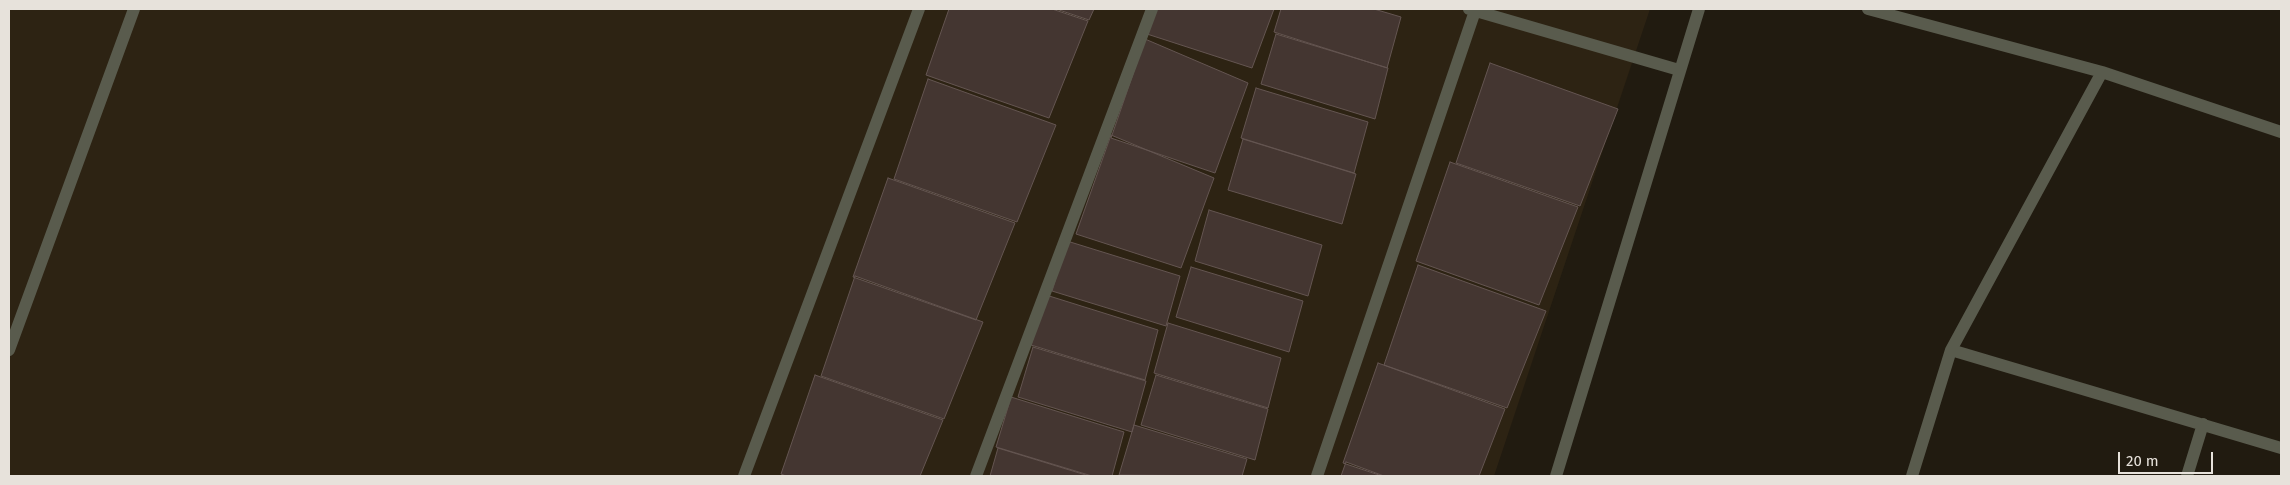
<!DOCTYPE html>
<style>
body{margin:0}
#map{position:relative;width:2290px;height:485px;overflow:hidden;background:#211b10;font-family:"Fira Sans",sans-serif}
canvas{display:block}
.frame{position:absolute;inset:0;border:10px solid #e7e2db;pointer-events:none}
.scale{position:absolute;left:2118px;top:452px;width:95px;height:22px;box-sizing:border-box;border:2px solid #e7e2db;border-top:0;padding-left:6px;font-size:15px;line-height:18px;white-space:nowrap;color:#e7e2db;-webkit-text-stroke:4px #211b10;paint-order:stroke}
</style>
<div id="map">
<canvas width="2290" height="485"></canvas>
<div class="frame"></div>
<div class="scale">20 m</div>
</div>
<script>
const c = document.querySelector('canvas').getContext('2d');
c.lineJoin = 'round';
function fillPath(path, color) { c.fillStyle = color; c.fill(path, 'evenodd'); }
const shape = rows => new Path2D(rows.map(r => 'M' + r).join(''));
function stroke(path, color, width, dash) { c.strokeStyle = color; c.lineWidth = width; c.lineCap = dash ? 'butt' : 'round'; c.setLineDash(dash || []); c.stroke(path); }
fillPath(shape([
 [9,9,1650,9,1494,476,9,476]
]), '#2d2313');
const building = shape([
 [949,9,1052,9,1088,21,1049,118,926,75,949,9],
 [1056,9,1094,9,1089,20,1056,9],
 [1156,9,1274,9,1252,68,1147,34,1156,9],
 [1281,9,1374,9,1401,17,1387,68,1274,32,1281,9],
 [1276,34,1388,68,1375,119,1261,84,1276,34],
 [1145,39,1248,83,1215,173,1111,138,1145,39],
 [1490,63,1618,109,1580,206,1456,163,1490,63],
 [928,79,1056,125,1017,222,894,179,928,79],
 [1256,88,1368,122,1354,173,1241,138,1256,88],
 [1111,135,1214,178,1181,268,1076,234,1111,135],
 [1243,139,1356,174,1342,224,1228,190,1243,139],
 [1450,162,1578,207,1539,305,1416,261,1450,162],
 [888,178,1015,223,976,320,853,277,888,178],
 [1209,210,1322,245,1308,296,1195,261,1209,210],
 [1067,241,1180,276,1166,326,1052,291,1067,241],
 [1418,265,1546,311,1507,408,1384,365,1418,265],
 [1191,267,1303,301,1289,352,1176,317,1191,267],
 [855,276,983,322,944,419,821,376,855,276],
 [1046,295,1158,330,1145,380,1031,345,1046,295],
 [1168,323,1281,358,1268,408,1154,373,1168,323],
 [1033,347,1146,381,1132,432,1018,397,1033,347],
 [1378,363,1505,409,1479,476,1382,476,1343,463,1378,363],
 [815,375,943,420,920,476,786,476,781,474,815,375],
 [1156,375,1268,409,1255,460,1141,425,1156,375],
 [1011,397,1124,432,1112,476,1092,476,996,447,1011,397],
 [1134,425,1247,459,1242,476,1119,475,1134,425],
 [998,448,1089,476,990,476,998,448],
 [1346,462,1384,476,1341,476,1346,462]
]);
fillPath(building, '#443631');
stroke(building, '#645551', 1);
stroke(shape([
 [1469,9,1679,70],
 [1868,9,2102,72,2281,132],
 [9,350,134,9],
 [1951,350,2281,448],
 [744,476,919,9],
 [976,476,1152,9],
 [1317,476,1475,11],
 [1556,476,1699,9],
 [1912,476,1951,350,2102,72],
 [2187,476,2203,424]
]), '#595b4d', 12);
</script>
